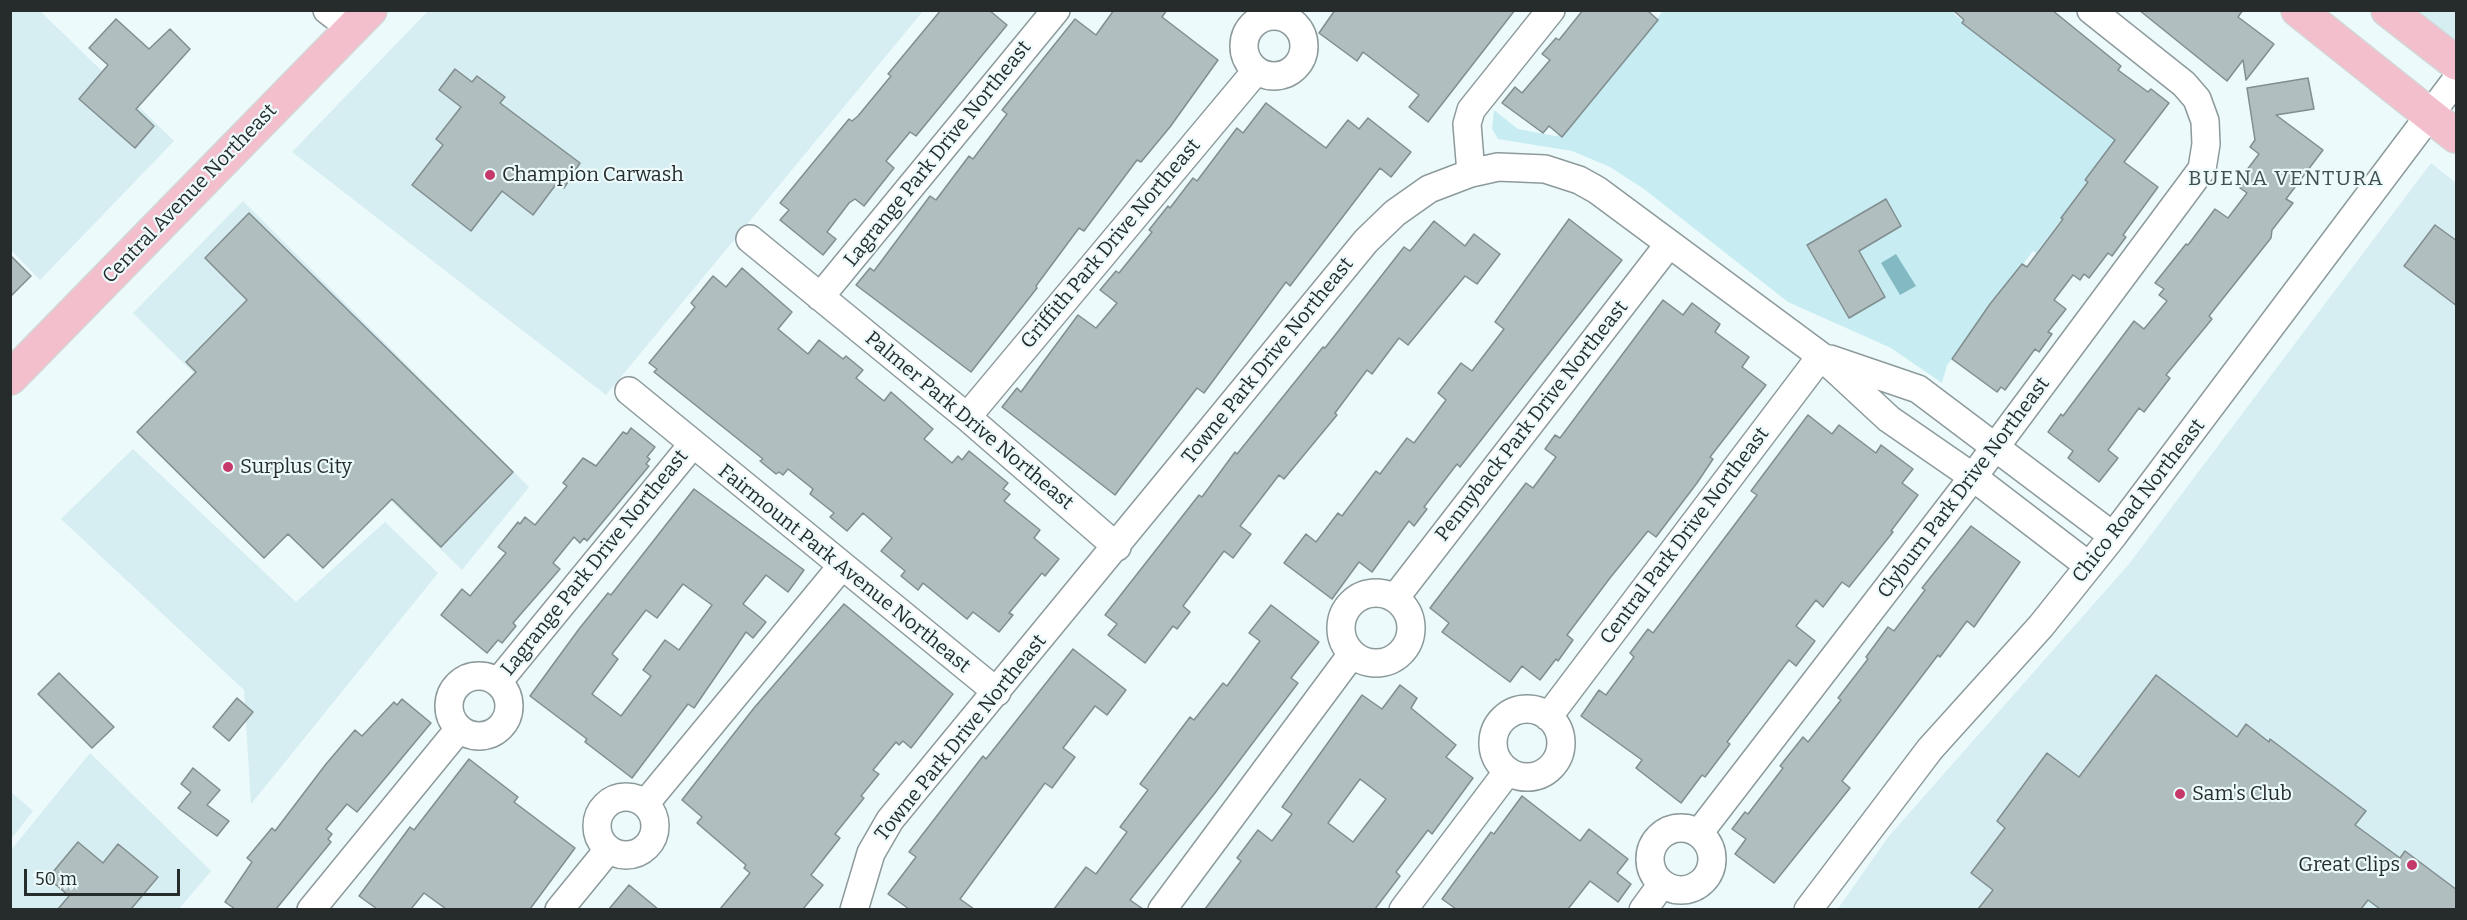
<!DOCTYPE html>
<style>
body{margin:0}
#map{position:relative;width:2467px;height:920px;overflow:hidden;background:#ecfafc;font-family:Bitter,serif}
canvas{display:block}
.frame{position:absolute;inset:0;border:12px solid #262b2c;pointer-events:none}
.scale{position:absolute;left:24px;top:869px;width:156px;height:27px;box-sizing:border-box;border:3px solid #262b2c;border-top:0;padding-left:8px;font-size:18px;line-height:21px;white-space:nowrap;color:#262b2c;-webkit-text-stroke:4px #ecfafc;paint-order:stroke}
</style>
<div id="map">
<canvas width="2467" height="920"></canvas>
<div class="frame"></div>
<div class="scale">50 m</div>
</div>
<script>
const c = document.querySelector('canvas').getContext('2d');
c.lineJoin = 'round';
function fillPath(path, color) { c.fillStyle = color; c.fill(path, 'evenodd'); }
const shape = rows => new Path2D(rows.map(r => 'M' + r).join(''));
function stroke(path, color, width, dash) { c.strokeStyle = color; c.lineWidth = width; c.lineCap = dash ? 'butt' : 'round'; c.setLineDash(dash || []); c.stroke(path); }
function drawText(font, color, halo, rows, align = 'center') {
  c.font = font + ' Bitter,serif'; c.lineWidth = 4.5; c.setLineDash([]); c.textBaseline = 'middle'; c.strokeStyle = halo; c.fillStyle = color; for (const [text, x, y, turn = 0] of rows) {
    c.save(); c.translate(x, y); c.rotate((+turn || 0) * Math.PI / 180); c.textAlign = isNaN(turn) ? turn : align; if (halo) c.strokeText(text, 0, 0); c.fillText(text, 0, 0); c.restore();
  }
}
fillPath(shape([
 [10,11,40,11,174,141,40,280,11,250],
 [428,11,922,10,923,11,606,395,292,152],
 [2414,11,2456,11,2456,39,2451,39],
 [2431,163,2456,183,2456,909,1837,910,1889,836,2129,564],
 [243,201,529,487,462,570,350,461,316,494,133,313],
 [133,449,296,602,385,522,438,573,251,804,244,690,61,519],
 [90,753,211,871,179,909,11,910,11,850],
 [11,792,33,811,11,839]
]), '#d6edf1');
fillPath(shape([
 [1956,10,1954,14,2094,123,2121,135,2115,148,2036,253,2033,251,1947,365,1942,383,1891,348,1788,302,1644,189,1610,167,1572,151,1498,139,1492,129,1494,110,1518,129,1555,136,1562,135,1663,11]
]), '#c7ecf2');
fillPath(shape([
 [1896,254,1916,286,1900,295,1881,263]
]), '#83b9c3');
const building = shape([
 [941,10,989,10,1007,25,916,136,910,132,886,161,894,168,864,206,855,199,849,203,827,232,836,239,823,255,780,220,789,210,780,203,849,119,852,121,858,116,891,76,888,74,941,10],
 [1114,10,1167,10,1162,17,1218,60,1170,127,1141,162,1137,160,1084,231,1079,228,1036,286,1037,288,971,372,856,285,870,268,874,271,930,196,936,200,969,156,973,159,1007,114,1002,110,1075,19,1096,35,1114,10],
 [1335,10,1515,10,1428,122,1409,107,1419,95,1363,52,1357,61,1319,33,1335,10],
 [1583,10,1647,10,1658,20,1562,137,1549,126,1543,133,1502,103,1515,87,1522,93,1550,60,1542,54,1556,38,1559,40,1583,10],
 [1953,10,2052,10,2121,66,2118,70,2148,92,2151,89,2169,103,2124,162,2158,187,2123,235,2126,237,2112,256,2108,253,2089,278,2084,274,2080,280,2073,275,2054,300,2066,309,2048,332,2052,334,2039,352,2035,349,2005,390,2001,387,1997,392,1952,359,1990,304,2022,264,2027,267,2063,219,2061,218,2088,182,2085,180,2115,140,1962,23,1964,20,1953,10],
 [2139,10,2243,10,2238,17,2274,44,2246,80,2243,60,2227,81,2139,10],
 [116,19,149,49,170,29,190,49,136,109,154,126,135,148,79,99,108,65,89,48,116,19],
 [455,69,472,82,477,76,505,97,500,103,580,163,564,188,557,183,533,215,502,191,471,231,412,185,443,145,436,139,461,107,439,90,455,69],
 [2308,78,2314,109,2276,115,2323,150,2286,199,2293,203,2272,230,2271,238,2209,316,2212,319,2166,375,2170,378,2144,412,2139,408,2108,450,2118,458,2099,482,2068,458,2073,451,2048,432,2061,414,2063,416,2134,321,2144,329,2167,301,2159,295,2164,289,2155,283,2186,244,2188,245,2215,209,2228,218,2247,193,2240,188,2244,183,2240,179,2259,154,2250,147,2255,140,2247,88,2308,78],
 [1266,103,1326,148,1348,120,1359,129,1368,118,1411,152,1391,177,1380,168,1290,286,1286,282,1204,393,1197,388,1115,495,1002,407,1017,388,1021,392,1078,315,1096,328,1117,303,1100,290,1116,271,1119,273,1152,232,1149,230,1168,206,1170,208,1193,178,1197,181,1237,128,1243,133,1266,103],
 [1886,199,1901,226,1859,251,1885,297,1849,318,1807,245,1886,199],
 [249,213,513,472,441,547,392,499,323,568,288,534,264,558,137,432,196,372,186,362,247,300,205,258,249,213],
 [1569,219,1622,260,1460,467,1457,464,1424,507,1427,509,1414,526,1409,521,1372,572,1359,562,1332,599,1284,563,1306,534,1316,542,1338,513,1342,516,1376,471,1380,474,1407,438,1414,443,1446,400,1438,393,1461,363,1472,371,1504,329,1495,322,1569,219],
 [1434,221,1465,246,1474,234,1500,254,1477,284,1465,276,1408,345,1399,338,1372,374,1367,370,1335,413,1337,415,1284,479,1279,475,1240,526,1251,534,1233,558,1224,551,1183,606,1190,612,1177,629,1173,626,1145,663,1108,635,1117,624,1105,615,1199,495,1202,497,1235,452,1237,454,1323,347,1325,348,1404,247,1410,251,1434,221],
 [2435,225,2457,241,2457,306,2404,266,2435,225],
 [10,255,31,276,10,297,10,255],
 [742,268,792,312,778,329,808,354,819,340,843,359,846,356,863,370,856,378,884,401,891,392,933,429,924,439,952,463,958,456,962,460,969,451,1008,483,1003,489,1010,494,1004,501,1040,530,1034,538,1059,559,1045,576,1042,573,1009,613,1013,615,999,632,973,612,967,619,923,583,918,590,901,576,905,571,881,551,892,538,863,513,847,531,830,517,834,513,810,494,813,489,788,469,783,475,779,472,776,474,760,461,763,459,654,372,657,369,649,363,695,307,691,303,713,276,726,287,742,268],
 [1663,300,1683,315,1692,303,1720,324,1715,332,1749,357,1742,367,1766,385,1710,457,1713,459,1697,483,1656,537,1648,531,1610,578,1567,635,1573,640,1558,661,1556,659,1540,680,1522,666,1510,682,1442,632,1449,623,1430,608,1526,483,1533,488,1556,457,1545,449,1555,435,1560,438,1663,300],
 [1808,415,1832,434,1839,425,1876,453,1881,445,1913,469,1902,483,1918,495,1891,531,1893,532,1849,587,1842,582,1823,607,1816,600,1796,626,1815,641,1796,666,1789,660,1727,742,1730,744,1705,777,1702,775,1681,803,1636,768,1642,760,1581,716,1599,690,1606,695,1634,657,1630,653,1648,629,1653,633,1757,495,1751,491,1808,415],
 [631,428,655,447,647,457,650,459,646,464,649,466,587,541,584,538,580,543,574,537,553,563,560,569,513,623,516,626,502,643,498,640,487,653,441,615,462,589,470,596,506,553,498,547,518,522,520,524,525,517,535,525,567,486,563,483,583,458,596,466,623,432,627,434,631,428],
 [694,489,804,570,788,592,766,575,743,604,766,622,753,638,746,632,694,708,688,704,632,778,585,742,587,739,530,696,579,629,608,593,611,595,694,489],
 [683,584,712,605,679,650,665,640,643,670,651,676,621,716,592,694,618,659,612,654,646,610,657,618,683,584],
 [1971,526,2020,562,1974,627,1967,621,1940,657,1938,655,1842,781,1850,788,1774,883,1735,854,1746,839,1732,829,1745,812,1748,814,1783,768,1780,766,1803,737,1808,742,1841,700,1838,698,1868,659,1866,657,1888,627,1894,631,1925,590,1922,588,1971,526],
 [844,604,953,694,911,748,903,741,899,745,896,742,873,770,879,774,861,796,864,798,835,834,840,838,811,875,823,885,803,909,720,909,750,873,744,868,746,865,697,823,702,817,682,800,754,708,844,604],
 [1271,605,1319,642,1291,678,1298,683,1215,793,1130,900,1143,909,1054,909,1086,867,1096,874,1127,832,1120,827,1148,790,1140,784,1190,717,1194,720,1223,683,1227,686,1260,641,1249,633,1271,605],
 [1073,649,1126,690,1107,715,1095,706,1063,748,1075,757,1052,788,1045,783,960,899,974,909,909,909,888,894,916,857,909,852,983,756,986,759,1073,649],
 [59,673,114,727,92,748,38,694,59,673],
 [2156,675,2237,737,2246,724,2269,742,2270,739,2366,811,2355,825,2400,858,2405,851,2457,890,2457,909,2380,909,2368,900,2361,909,1978,909,1993,890,1971,873,2005,828,1997,821,2047,753,2079,777,2156,675],
 [1400,685,1417,698,1411,708,1456,745,1446,757,1473,778,1432,834,1428,830,1396,872,1400,876,1375,909,1205,909,1241,861,1237,858,1258,830,1272,841,1292,814,1282,807,1362,695,1382,709,1400,685],
 [1360,779,1386,799,1353,842,1328,823,1360,779],
 [237,698,253,712,229,741,213,727,237,698],
 [402,699,431,723,357,812,347,804,326,829,332,834,328,839,331,842,276,909,235,909,225,902,252,862,247,858,272,828,275,831,326,764,355,730,362,736,394,702,397,705,402,699],
 [469,759,518,797,514,802,575,848,530,909,446,909,424,893,411,909,377,909,359,896,410,827,414,830,469,759],
 [193,768,220,790,207,805,229,821,217,836,178,808,191,792,181,784,193,768],
 [1522,796,1580,841,1589,829,1628,859,1617,873,1631,884,1618,902,1590,881,1568,909,1456,909,1442,899,1491,832,1494,834,1522,796],
 [78,842,103,863,118,844,158,877,131,909,58,909,69,896,48,878,78,842],
 [629,885,658,909,609,909,629,885]
]);
fillPath(building, '#b0bec0');
stroke(building, '#818e90', 1.5);
const minor = shape([
 [327,10,352,29],
 '1244 46a30 30 0 1 1 60 0a30 30 0 1 1-60 0Z',
 [1471,173,1467,124,1471,110,1551,10],
 [750,239,967,417,1117,547],
 [820,297,1056,10],
 [1830,359,1918,389,2113,536],
 [629,391,997,692],
 [967,417,1256,71],
 '1341 628a35 35 0 1 1 70 0a35 35 0 1 1-70 0Z',
 [1395,598,1669,244],
 '449 706a30 30 0 1 1 60 0a30 30 0 1 1-60 0Z',
 [498,682,692,445],
 '1493 743a34 34 0 1 1 68 0a34 34 0 1 1-68 0Z',
 [1548,717,1821,356],
 '597 826a29 29 0 1 1 58 0a29 29 0 1 1-58 0Z',
 [645,804,841,567],
 '1650 859a31 31 0 1 1 62 0a31 31 0 1 1-62 0Z',
 [1699,833,1973,477,2202,169,2206,144,2205,121,2197,99,2184,84,2091,10],
 [311,910,459,729],
 [559,910,608,850],
 [854,910,871,853,890,820,1366,241,1395,213,1429,189,1471,173,1498,167,1545,169,1579,180,1597,190,1821,356,1889,419,1973,477,2089,566],
 [1162,910,1352,654],
 [1403,910,1508,771],
 [1643,910,1662,884],
 [1808,910,1930,749,2041,626,2113,536,2456,80]
]);
const major = shape([
 [2298,10,2456,136],
 [2388,10,2456,63],
 [10,378,370,10]
]);
stroke(minor, '#8d9a9c', 30);
stroke(major, '#d4d5d5', 36);
stroke(minor, '#fff', 27);
stroke(major, '#f4bfcc', 33);
for (const [x, y, r, color] of [
 [490,175,6,"#c5396a"],
 [228,467,6,"#c5396a"],
 [2180,794,6,"#c5396a"],
 [2412,865,6,"#c5396a"]
]) { const dot = new Path2D(); dot.arc(x, y, r, 0, 2 * Math.PI); c.fillStyle = color; c.fill(dot); stroke(dot, '#ecfafc', 2); }
drawText('20px', '#262b2c', '#ecfafc', [
 ["Lagrange Park Drive Northeast",938,154,-51],
 ["Central Avenue Northeast",190,194,-46],
 ["Griffith Park Drive Northeast",1111,244,-50],
 ["Towne Park Drive Northeast",1268,361,-51],
 ["Palmer Park Drive Northeast",969,421,40],
 ["Pennyback Park Drive Northeast",1532,421,-52],
 ["Clyburn Park Drive Northeast",1964,488,-53],
 ["Chico Road Northeast",2139,501,-52],
 ["Central Park Drive Northeast",1685,536,-53],
 ["Lagrange Park Drive Northeast",595,563,-51],
 ["Fairmount Park Avenue Northeast",844,569,39],
 ["Towne Park Drive Northeast",961,738,-51]
]);
drawText('20px', '#262b2c', '#ecfafc', [
 ["Champion Carwash",502,175],
 ["Surplus City",240,467],
 ["Sam's Club",2192,794],
 ["Great Clips",2400,865,"right"]
], 'left');
c.letterSpacing = '1.5px';
drawText('21px', '#434e50', '#ecfafc', [
 ["BUENA VENTURA",2286,179]
]);
c.letterSpacing = '0px';
</script>
